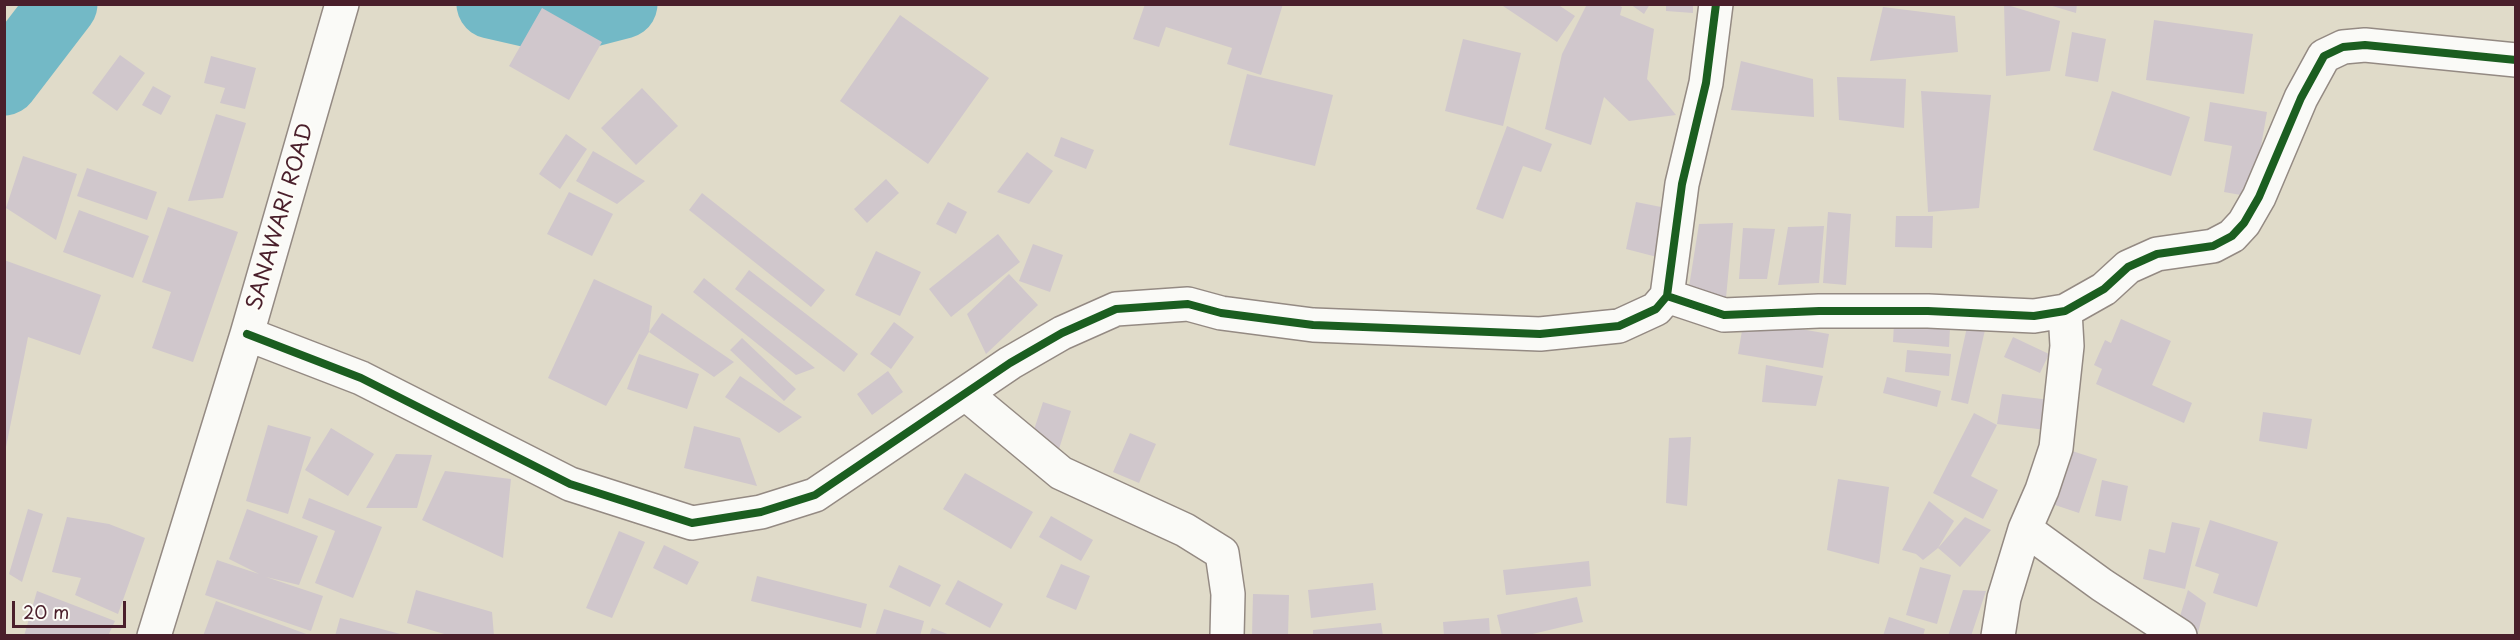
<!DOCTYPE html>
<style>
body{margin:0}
#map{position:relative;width:2520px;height:640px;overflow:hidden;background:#e0dbc9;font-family:"Playpen Sans",sans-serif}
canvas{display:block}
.frame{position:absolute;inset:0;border:6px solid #4a1f2b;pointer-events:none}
.scale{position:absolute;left:12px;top:601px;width:114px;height:27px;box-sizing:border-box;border:3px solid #4a1f2b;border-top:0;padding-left:8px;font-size:18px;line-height:21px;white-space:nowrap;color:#4a1f2b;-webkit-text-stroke:4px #fdfcf7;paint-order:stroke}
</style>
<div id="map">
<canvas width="2520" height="640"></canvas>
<div class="frame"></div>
<div class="scale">20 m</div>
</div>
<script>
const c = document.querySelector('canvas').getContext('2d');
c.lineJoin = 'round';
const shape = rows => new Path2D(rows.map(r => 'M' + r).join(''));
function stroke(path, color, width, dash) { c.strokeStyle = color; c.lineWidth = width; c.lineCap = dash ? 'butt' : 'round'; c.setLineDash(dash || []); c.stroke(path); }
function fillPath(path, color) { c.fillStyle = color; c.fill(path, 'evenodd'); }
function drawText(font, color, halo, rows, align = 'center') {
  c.font = font + ' "Playpen Sans",sans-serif'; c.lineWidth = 4.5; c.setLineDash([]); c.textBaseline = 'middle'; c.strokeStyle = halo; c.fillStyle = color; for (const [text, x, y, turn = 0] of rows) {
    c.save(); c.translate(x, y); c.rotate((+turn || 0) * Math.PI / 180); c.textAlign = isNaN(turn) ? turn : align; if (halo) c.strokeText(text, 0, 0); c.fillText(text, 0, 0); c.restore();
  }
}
stroke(shape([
 [491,4,561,20,623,4],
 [4,81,63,4]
]), '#73b9c6', 69);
fillPath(shape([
 [1145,4,1283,4,1261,75,1227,64,1232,48,1166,27,1159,47,1133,39],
 [1500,4,1557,4,1575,16,1557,42],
 [1587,4,1616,4,1622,7,1620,15,1654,29,1647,79,1676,115,1629,121,1604,97,1591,145,1545,129,1562,54],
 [1630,4,1650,4,1644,14],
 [1666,4,1693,4,1693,13,1666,11],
 [2004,4,2060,21,2050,71,2006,76],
 [2049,4,2077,4,2076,13,2049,5],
 [1883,7,1955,16,1958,52,1870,61],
 [542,8,602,42,569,100,509,66],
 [900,15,989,78,928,164,840,101],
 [2154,20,2253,34,2244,94,2146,80],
 [2072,32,2106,39,2098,82,2065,76],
 [1463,39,1521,53,1503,126,1445,111],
 [120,55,145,73,117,111,92,93],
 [211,56,256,68,245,109,220,103,225,88,204,83],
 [1741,61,1813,79,1814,117,1731,110],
 [1247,74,1333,95,1315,166,1229,145],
 [1837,77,1906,79,1904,128,1839,120],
 [153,86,171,96,161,115,142,105],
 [642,88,678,126,636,165,601,128],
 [1921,91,1991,95,1979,208,1928,212],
 [2112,91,2190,117,2171,176,2093,150],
 [2210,102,2267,112,2252,197,2224,192,2232,146,2204,141],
 [216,114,246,123,223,198,188,201],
 [1507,126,1552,144,1541,172,1523,166,1503,219,1476,209],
 [566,134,587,149,560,189,539,174],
 [1061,137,1094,150,1086,169,1054,156],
 [593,151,645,181,617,204,576,181],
 [1027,152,1053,171,1029,204,997,192],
 [23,156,77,174,56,240,6,208],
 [87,168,157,192,147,220,77,196],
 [886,179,899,193,867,223,854,209],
 [569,192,613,214,592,256,547,234],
 [702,193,825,290,811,307,689,210],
 [948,202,967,212,956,234,936,224],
 [1636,202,1671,209,1657,257,1626,249],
 [168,207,238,232,193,362,152,348,171,292,142,282],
 [79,210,149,236,133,278,63,252],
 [1828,212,1851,214,1846,285,1823,283],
 [1896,216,1933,216,1932,248,1895,247],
 [1733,223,1726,298,1688,293,1699,224],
 [1824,226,1819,283,1778,285,1788,227],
 [1743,228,1775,229,1767,279,1739,279],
 [998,234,1020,262,951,317,929,289],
 [1033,244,1063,255,1050,292,1019,281],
 [876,251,921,272,900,316,855,295],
 [4,260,101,295,80,355,28,337,6,447],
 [749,270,858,354,844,372,735,289],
 [1009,274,1038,305,986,354,967,314],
 [704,278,815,368,796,375,693,292],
 [594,279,652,306,649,332,606,406,548,378],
 [662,313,734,362,714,377,649,332],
 [1744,319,1829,334,1823,368,1738,354],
 [2121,319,2171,341,2152,385,2192,403,2184,423,2096,384,2102,369,2094,365,2105,340,2111,343],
 [894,322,914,337,891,369,870,354],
 [1894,323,1950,328,1949,347,1893,342],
 [1967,327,1985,330,1968,404,1951,400],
 [2013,337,2049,354,2040,373,2004,357],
 [742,338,796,389,784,401,730,350],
 [1907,350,1951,354,1949,376,1905,372],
 [639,354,699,374,687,409,627,389],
 [1766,365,1823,376,1816,406,1762,402],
 [888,371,903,392,872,415,857,394],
 [740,376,802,417,779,433,725,397],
 [1887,377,1941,391,1937,407,1883,393],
 [2002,394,2050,400,2046,430,1997,424],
 [1043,402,1071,411,1059,449,1031,439],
 [2263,412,2312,419,2307,449,2259,441],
 [1974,413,1997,425,1971,476,1998,490,1983,519,1933,493],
 [268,425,311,437,288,514,246,501],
 [694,426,740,438,757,486,684,468],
 [331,428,374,454,348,496,305,470],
 [1130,433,1156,444,1139,483,1113,472],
 [1691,437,1687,506,1666,503,1669,438],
 [2069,450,2097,459,2079,513,2052,504],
 [396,454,432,455,417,508,366,508],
 [445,471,511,479,503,558,422,520],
 [965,473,1033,512,1011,549,943,509],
 [1838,479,1889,487,1879,564,1827,550],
 [2102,480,2128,486,2121,521,2095,516],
 [309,498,382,527,353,598,315,583,335,531,302,518],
 [1929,501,1954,521,1938,548,1923,560,1916,554,1902,550],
 [28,509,43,514,22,582,9,574],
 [247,509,318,536,299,585,266,577,323,596,311,631,205,595,217,560,259,574,229,559],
 [1051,516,1093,540,1081,561,1039,537],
 [67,517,109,524,145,538,118,614,75,595,81,578,52,572],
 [1965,517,1991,530,1960,567,1938,548],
 [2210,520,2278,542,2257,607,2213,593,2219,574,2195,566],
 [2172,522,2200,528,2185,589,2143,579,2149,549,2165,553],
 [619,531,645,542,612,618,586,608],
 [664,545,699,562,687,585,653,568],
 [1589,561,1591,586,1506,595,1503,570],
 [1061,564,1090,576,1076,610,1046,597],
 [899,565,941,585,930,607,889,587],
 [1920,567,1951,575,1937,624,1906,615],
 [757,576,867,604,861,628,751,601],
 [958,580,1003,604,990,628,945,604],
 [1373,583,1376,610,1311,618,1308,590],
 [416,590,492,612,494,636,451,636,407,623],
 [1963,590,1986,591,1971,636,1948,636],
 [2188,590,2206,603,2197,636,2177,626],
 [37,591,115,621,108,636,24,636],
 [1253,594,1289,595,1288,636,1252,636],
 [1577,597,1583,622,1524,636,1502,636,1497,615],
 [216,601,309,635,309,636,203,636],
 [884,609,924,621,920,636,875,636],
 [1889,617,1925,629,1923,636,1883,636],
 [340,618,404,635,404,636,335,636],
 [1489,618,1490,636,1444,636,1443,622],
 [1381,623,1383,636,1313,636,1313,630],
 [932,628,950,635,950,636,929,636]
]), '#d0c7cc');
const minor = shape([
 [1667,296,1724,315,1819,311,1928,311,2034,316,2065,311,2104,289,2128,267,2157,254,2213,246,2232,236,2244,223,2259,197,2301,98,2324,56,2343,47,2365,45,2516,60],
 [247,334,361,378,570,484,692,523,761,512,815,495,1010,363,1062,333,1116,309,1188,304,1221,313,1313,325,1540,334,1619,326,1656,309,1667,296,1682,184,1706,83,1716,4],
 [966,394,1061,473,1185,530,1222,553,1228,594,1227,636],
 [2025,529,2102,585,2180,636],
 [154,636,247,334,342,4],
 [1998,636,2004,598,2025,529,2042,490,2056,448,2067,346,2065,311]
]);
stroke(minor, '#948a83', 36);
stroke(minor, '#fafaf7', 33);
stroke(shape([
 [1667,296,1724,315,1819,311,1928,311,2034,316,2065,311,2104,289,2128,267,2157,254,2213,246,2232,236,2244,223,2259,197,2301,98,2324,56,2343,47,2365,45,2516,60],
 [247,334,361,378,570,484,692,523,761,512,815,495,1010,363,1062,333,1116,309,1188,304,1221,313,1313,325,1540,334,1619,326,1656,309,1667,296,1682,184,1706,83,1716,4]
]), '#1b5e20', 8);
drawText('21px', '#4a1f2b', '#fdfcf7', [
 ["SANAWARI ROAD",281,217,-74]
]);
</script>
